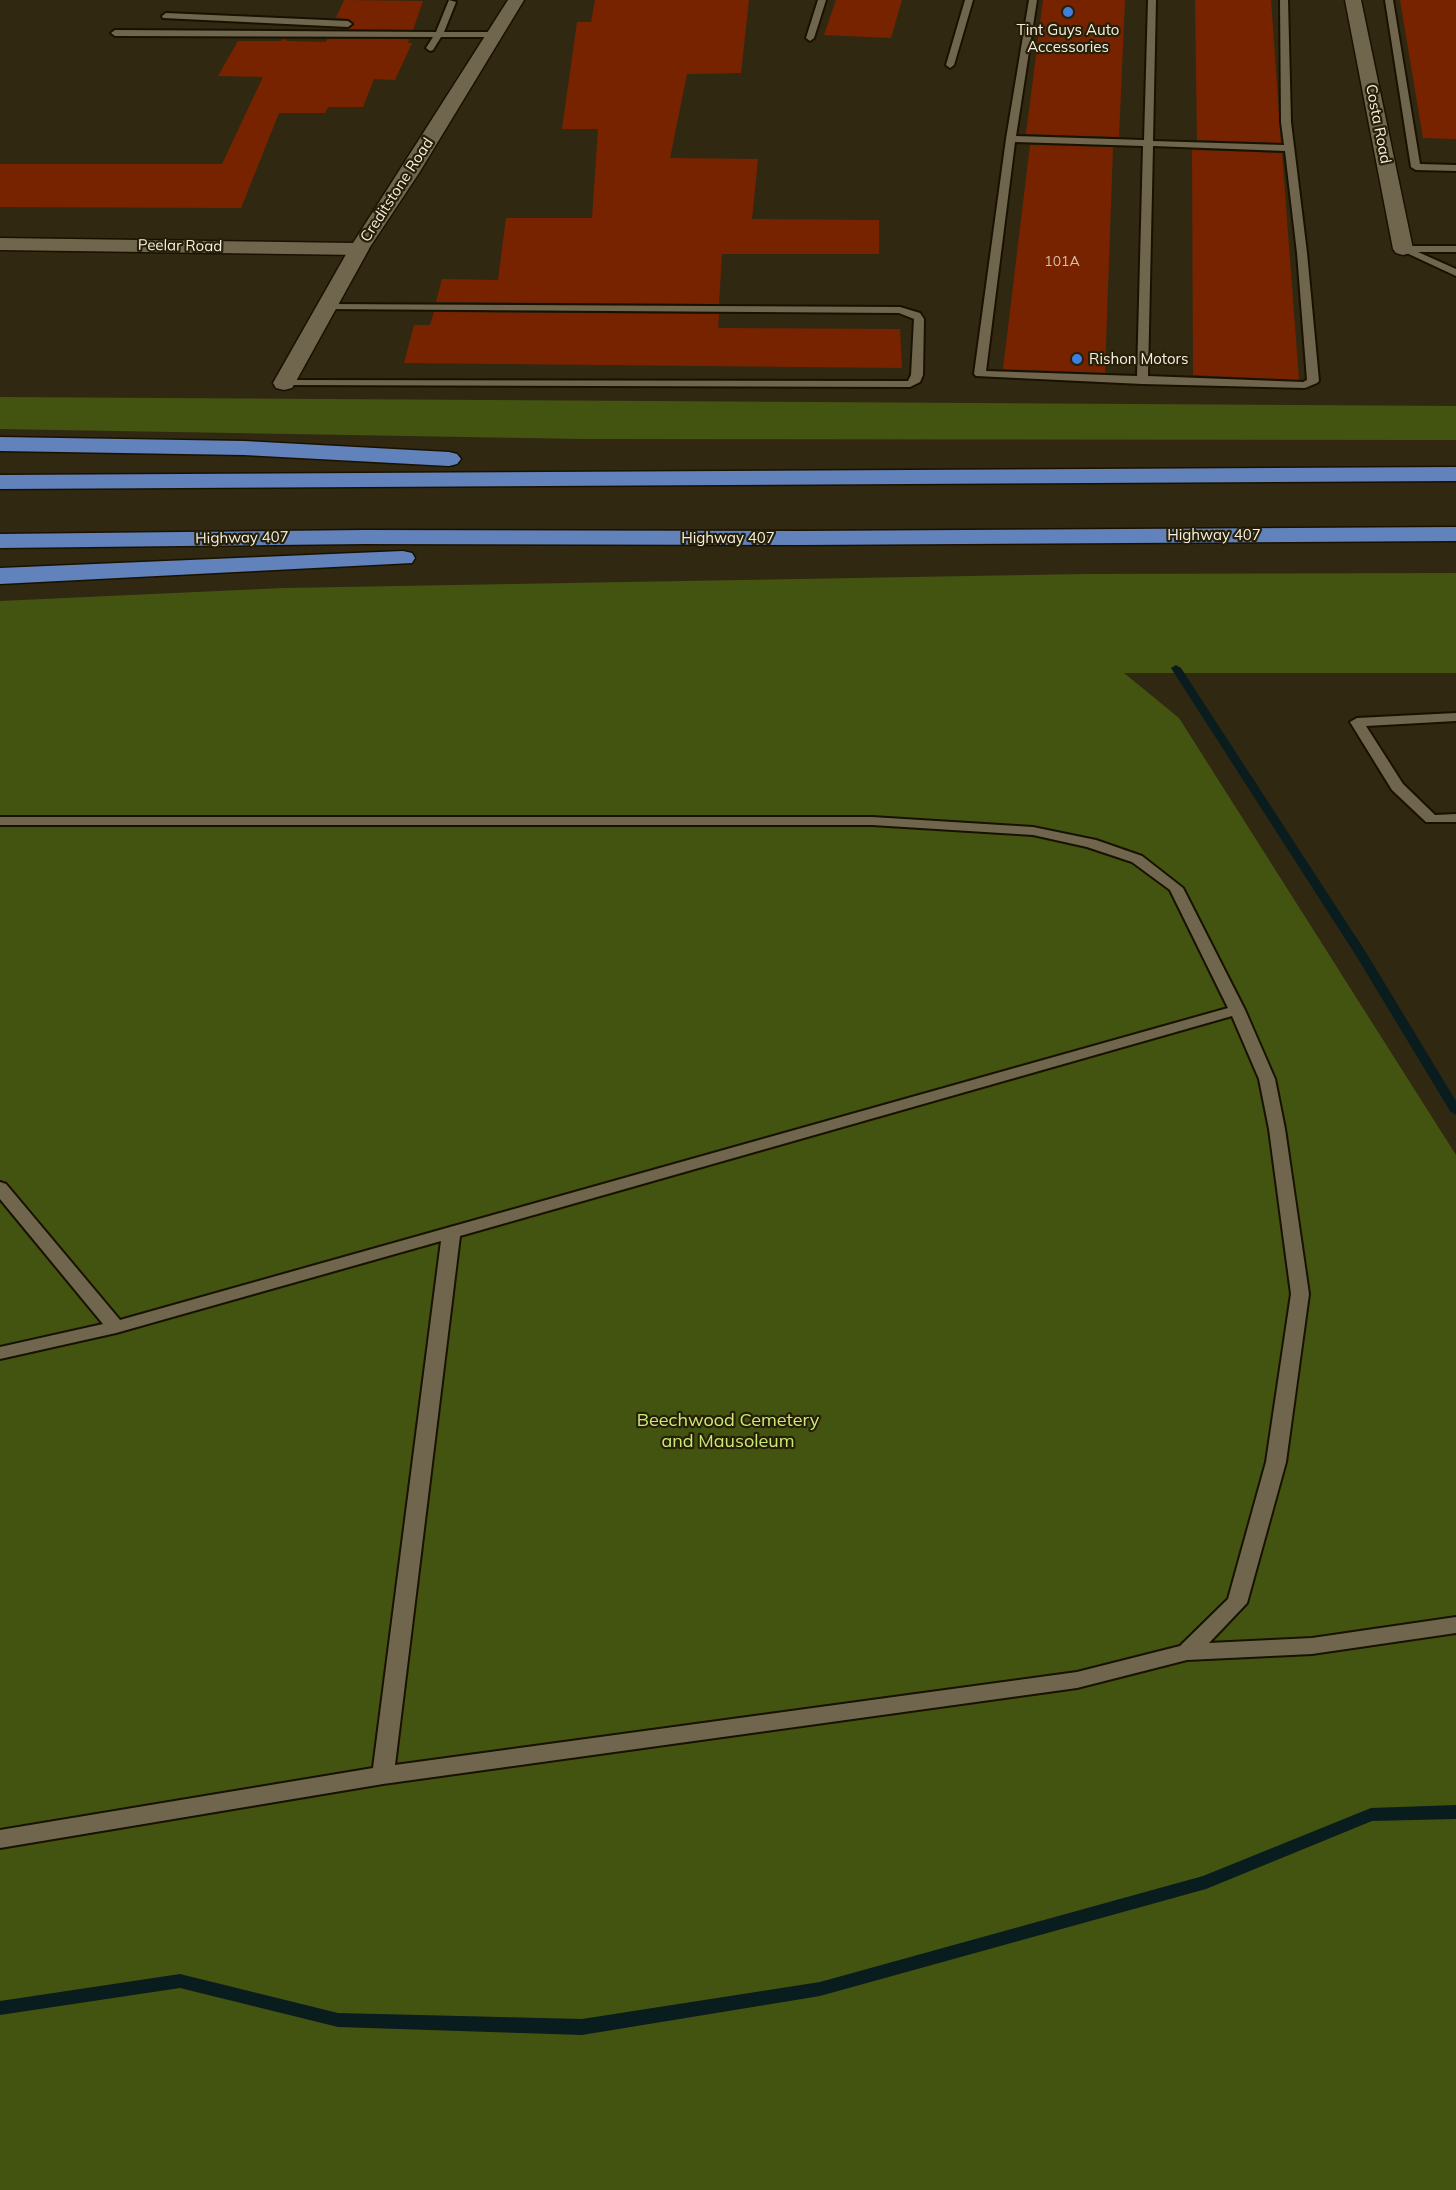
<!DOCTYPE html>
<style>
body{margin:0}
canvas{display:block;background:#312811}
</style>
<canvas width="1456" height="2190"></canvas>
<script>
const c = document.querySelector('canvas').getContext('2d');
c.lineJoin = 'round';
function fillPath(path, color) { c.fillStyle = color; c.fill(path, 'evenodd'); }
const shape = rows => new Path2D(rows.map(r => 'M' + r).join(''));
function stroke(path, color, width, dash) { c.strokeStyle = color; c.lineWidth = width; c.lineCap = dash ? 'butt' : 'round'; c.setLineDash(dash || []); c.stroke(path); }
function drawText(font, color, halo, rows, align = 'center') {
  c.font = font + ' Mulish,sans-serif'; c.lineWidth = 4.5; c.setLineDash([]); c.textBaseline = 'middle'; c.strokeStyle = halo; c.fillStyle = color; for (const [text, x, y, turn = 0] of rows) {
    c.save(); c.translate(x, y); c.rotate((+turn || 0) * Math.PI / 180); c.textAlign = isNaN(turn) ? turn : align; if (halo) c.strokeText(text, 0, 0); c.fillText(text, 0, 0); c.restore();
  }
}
fillPath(shape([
 [0,397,1456,406,1456,440,583,439,0,429],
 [1456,573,1456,673,1124,673,1179,718,1456,1155,1456,2190,0,2190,0,601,284,588,1085,574]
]), '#435411');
fillPath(shape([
 [1176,665,1181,668,1367,954,1456,1101,1456,1115,1450,1111,1355,954,1171,668,1176,665],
 [1456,1805,1456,1819,1372,1821,1206,1889,820,1996,582,2035,338,2027,180,1988,0,2015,0,2001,180,1974,338,2013,582,2019,820,1982,1203,1876,1371,1808,1456,1805]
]), '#091c1e');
fillPath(shape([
 [344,0,423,1,413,30,348,29,353,26,353,22,348,19,336,18],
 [595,0,749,0,741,73,687,74,670,158,758,159,752,219,879,220,879,254,722,254,719,304,436,302,442,279,498,280,506,218,592,218,598,129,562,129,577,22,591,22],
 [836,0,902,0,891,38,824,35],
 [1043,0,1125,0,1119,137,1026,134],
 [1195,0,1271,0,1281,143,1197,140],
 [1400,0,1456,0,1456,139,1423,138],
 [283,39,289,41,326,42,327,39,409,39,408,43,412,43,395,80,374,79,363,107,328,107,325,113,279,113,241,208,0,207,0,164,222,164,263,77,218,76,238,41,281,41],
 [1030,145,1113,147,1105,373,1003,369],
 [1192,150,1282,153,1299,380,1193,375],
 [434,312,719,314,718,328,900,329,902,368,404,363,414,325,430,325]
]), '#772300');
const service = shape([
 [449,0,456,2,444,32,494,32,497,33,497,37,441,37,433,50,430,51,426,48,433,37,115,36,111,33,115,30,436,32,449,0],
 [818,0,826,0,814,38,810,41,806,38,818,0],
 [965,0,973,0,954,65,950,68,946,65,965,0],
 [1029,0,1037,0,1016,136,1144,140,1148,0,1156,0,1153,141,1284,145,1281,122,1280,0,1288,0,1291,122,1307,253,1319,381,1317,383,1305,388,1142,384,976,376,974,374,1006,139,1029,0],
 [1015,142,1143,146,1137,376,986,371,1015,142],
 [1153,146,1285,151,1297,253,1307,380,1303,382,1148,376,1153,146],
 [1385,0,1393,0,1420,164,1456,165,1456,171,1416,170,1411,167,1385,0],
 [166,13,348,21,352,24,348,27,163,18,162,16,166,13],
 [1410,246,1456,246,1456,252,1418,252,1456,269,1456,276,1398,249,1410,246],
 [326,304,900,307,920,313,924,319,923,375,920,382,910,387,280,385,280,381,284,380,908,381,911,375,914,319,899,313,322,309,321,307,326,304],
 [1456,713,1456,721,1366,726,1403,784,1435,815,1456,814,1456,822,1426,822,1392,790,1350,722,1357,718,1456,713],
 [0,817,872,817,1033,827,1096,840,1142,856,1183,888,1245,1010,1275,1079,1285,1129,1309,1294,1286,1462,1247,1603,1209,1643,1312,1638,1456,1617,1456,1633,1312,1654,1187,1660,1077,1688,383,1784,0,1848,0,1830,373,1768,441,1241,116,1333,0,1359,0,1347,103,1324,0,1199,0,1182,6,1184,120,1320,1228,1008,1170,890,1132,862,1087,847,1033,835,872,825,0,825,0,817],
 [1232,1016,1259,1079,1269,1129,1291,1294,1266,1462,1228,1599,1180,1646,1077,1672,395,1765,460,1236,1232,1016]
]);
const minor = shape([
 [1345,0,1361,0,1413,249,1410,253,1403,255,1396,253,1393,249,1345,0],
 [359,243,366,245,369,249,295,383,292,388,284,390,276,388,273,383,349,249,352,245,359,243]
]);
const tertiary = shape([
 [508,0,524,0,419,173,366,253,359,255,0,250,0,238,353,243,508,0]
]);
const motorway = shape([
 [0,437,244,441,449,452,457,454,461,459,457,464,449,466,244,455,0,451,0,437],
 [1456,467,1456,481,0,489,0,475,1456,467],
 [1456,527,1456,541,800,545,365,544,0,548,0,534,365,530,800,531,1456,527],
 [403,551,412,553,415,558,412,563,0,584,0,568,403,551]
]);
stroke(service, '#191100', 4);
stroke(minor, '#191100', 3);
stroke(tertiary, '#191100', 3);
stroke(motorway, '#191100', 3);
fillPath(service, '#6f664d');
fillPath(minor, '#6f664d');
fillPath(tertiary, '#6f664d');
fillPath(motorway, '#6182bb');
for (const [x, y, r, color] of [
 [1068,12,6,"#3f7fe0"],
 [1077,359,6,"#3f7fe0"]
]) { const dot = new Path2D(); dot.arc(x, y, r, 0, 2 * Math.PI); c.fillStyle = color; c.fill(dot); stroke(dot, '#271f07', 2); }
drawText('14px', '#d6bdaa', null, [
 ["101A",1062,262]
]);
drawText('15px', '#f5f0e2', '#271f07', [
 ["Tint Guys Auto",1068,30],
 ["Accessories",1068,47],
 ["Rishon Motors",1089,359,"left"]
]);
drawText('15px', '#f5f0e2', '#271f07', [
 ["Costa Road",1378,124,79],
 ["Creditstone Road",397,190,-57],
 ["Peelar Road",180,246,1],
 ["Highway 407",1214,535],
 ["Highway 407",242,538,-1],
 ["Highway 407",728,538]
]);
drawText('18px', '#c9ed74', '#271f07', [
 ["Beechwood Cemetery",728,1421],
 ["and Mausoleum",728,1442]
]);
</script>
